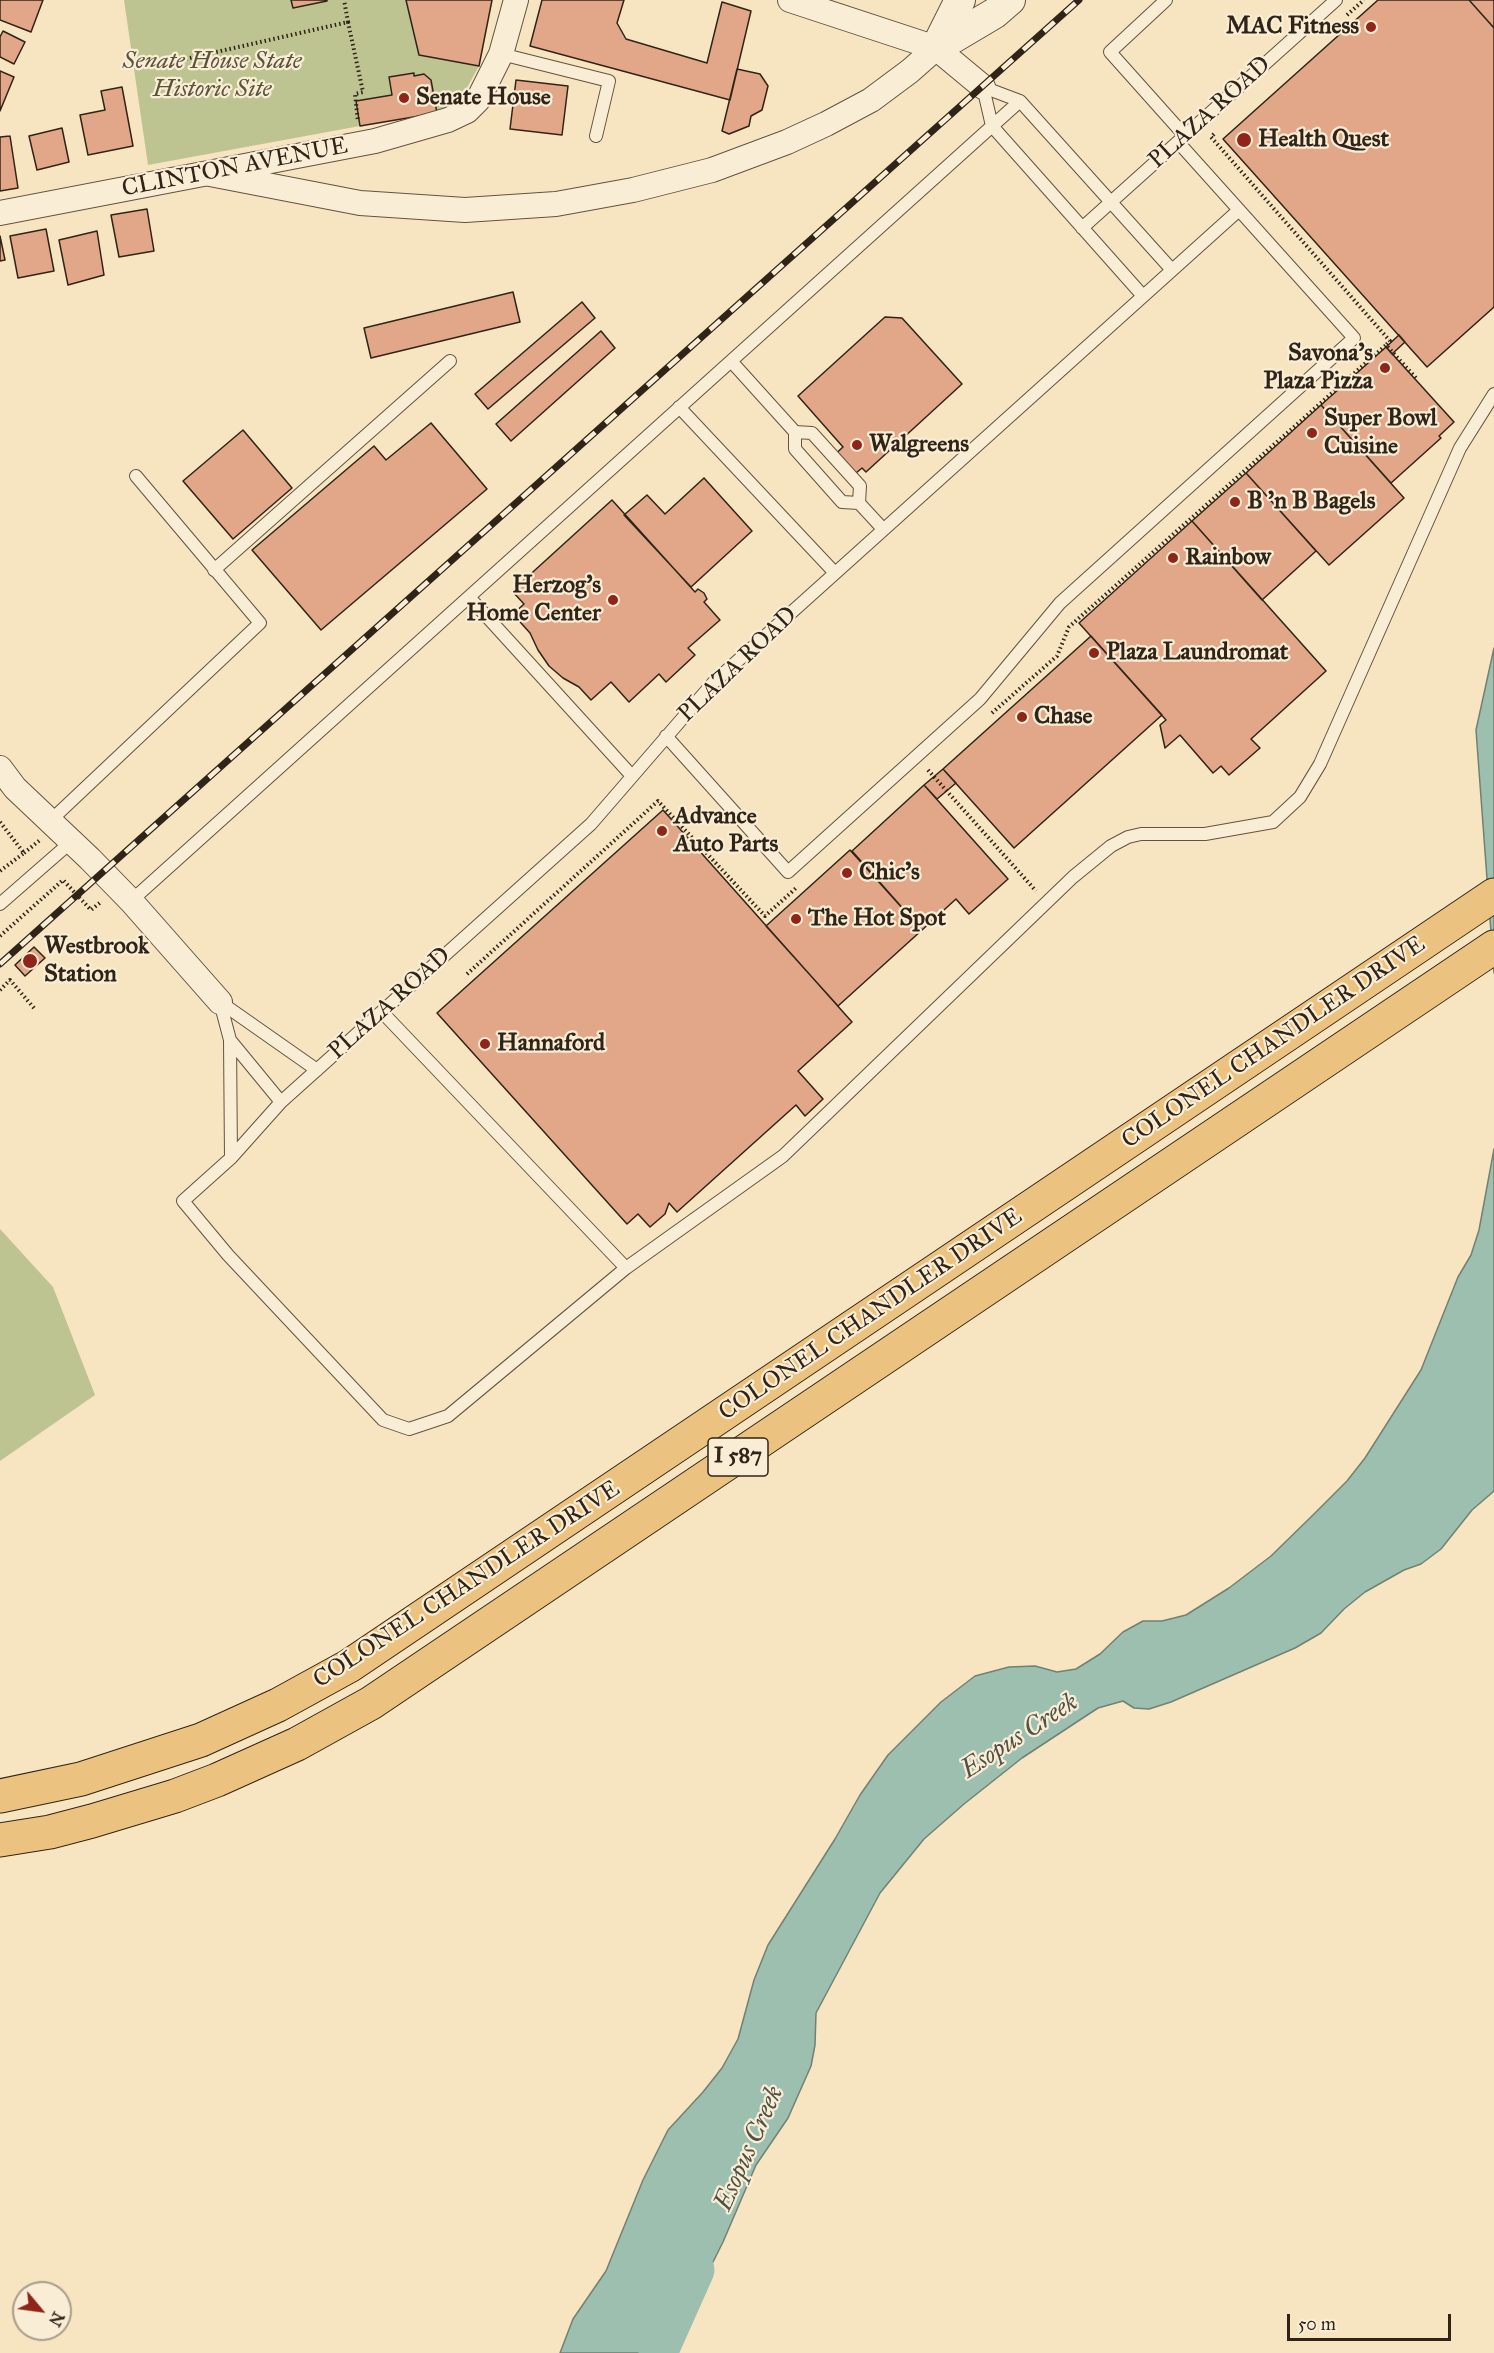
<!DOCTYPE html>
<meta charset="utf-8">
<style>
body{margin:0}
#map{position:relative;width:1494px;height:2353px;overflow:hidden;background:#f7e4c0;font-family:"IM FELL Great Primer",serif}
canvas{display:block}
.north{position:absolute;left:12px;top:2281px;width:60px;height:60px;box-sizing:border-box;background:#faedd6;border:2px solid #a99d8a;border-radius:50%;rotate:119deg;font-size:16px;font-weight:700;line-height:24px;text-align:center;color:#2f2417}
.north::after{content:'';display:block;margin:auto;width:21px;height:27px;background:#8f2418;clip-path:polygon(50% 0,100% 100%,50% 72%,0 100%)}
.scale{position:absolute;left:1287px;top:2314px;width:164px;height:27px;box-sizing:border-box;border:3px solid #2f2417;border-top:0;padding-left:8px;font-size:18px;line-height:21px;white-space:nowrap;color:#2f2417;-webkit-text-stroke:4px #faedd6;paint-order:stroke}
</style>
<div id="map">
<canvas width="1494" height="2353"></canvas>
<div class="north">N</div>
<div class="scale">50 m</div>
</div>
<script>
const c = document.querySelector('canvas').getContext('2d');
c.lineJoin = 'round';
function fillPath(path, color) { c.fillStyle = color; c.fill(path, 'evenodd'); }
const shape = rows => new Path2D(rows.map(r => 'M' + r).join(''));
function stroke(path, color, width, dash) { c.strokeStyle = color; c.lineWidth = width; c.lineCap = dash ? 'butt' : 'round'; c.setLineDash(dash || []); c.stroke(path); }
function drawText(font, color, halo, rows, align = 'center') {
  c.font = font + ' "IM FELL Great Primer",serif'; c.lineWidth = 4.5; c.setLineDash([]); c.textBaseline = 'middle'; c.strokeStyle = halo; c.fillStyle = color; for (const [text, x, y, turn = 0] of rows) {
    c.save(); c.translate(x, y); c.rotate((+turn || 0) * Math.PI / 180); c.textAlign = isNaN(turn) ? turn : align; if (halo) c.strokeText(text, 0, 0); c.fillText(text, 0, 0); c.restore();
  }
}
fillPath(shape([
 [124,0,406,0,419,55,479,66,464,93,447,110,148,165],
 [0,1229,53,1287,95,1395,0,1461]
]), '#bec491');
const water = shape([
 [1494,648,1494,973,1476,730,1494,648],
 [1494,1149,1494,1491,1472,1510,1441,1549,1421,1564,1404,1570,1365,1592,1344,1609,1321,1633,1295,1648,1171,1702,1149,1709,1134,1708,1123,1701,1098,1708,1022,1758,964,1804,924,1839,880,1893,816,2013,815,2045,811,2066,788,2118,756,2165,723,2242,696,2296,665,2328,649,2353,560,2353,573,2319,606,2271,643,2180,668,2130,703,2092,722,2068,738,2039,754,1980,768,1945,835,1839,860,1795,888,1755,941,1702,975,1676,1009,1667,1035,1666,1057,1672,1076,1669,1100,1654,1123,1632,1143,1621,1162,1621,1186,1615,1229,1588,1271,1556,1313,1515,1347,1481,1365,1458,1421,1370,1458,1277,1471,1255,1479,1230,1494,1149]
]);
fillPath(water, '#9dbfb0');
stroke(water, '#718173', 1.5);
stroke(shape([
 [658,2353,695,2270]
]), '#9dbfb0', 39);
const building = shape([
 [0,0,43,0,31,32,0,20,0,0],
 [291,0,327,0,327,1,293,8,291,0],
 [406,0,492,0,479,66,419,55,406,0],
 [542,0,624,0,617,23,626,39,707,63,722,2,751,11,730,100,530,46,542,0],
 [1378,0,1469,0,1494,28,1494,307,1427,367,1223,139,1378,0],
 [1469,0,1494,0,1494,28,1469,0],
 [3,31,25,42,14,64,0,57,0,37,3,31],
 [737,69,760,74,768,86,762,110,751,116,749,126,729,134,722,131,737,69],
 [0,71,14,77,0,111,0,71],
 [414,73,414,76,424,74,431,80,437,113,360,126,356,101,392,95,389,77,414,73],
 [516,80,568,86,562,135,510,129,516,80],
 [122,87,133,146,88,155,80,115,105,110,101,91,122,87],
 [62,128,69,162,37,170,29,136,62,128],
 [10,136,18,188,0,191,0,137,10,136],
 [147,209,154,251,119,257,111,215,147,209],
 [46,229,54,271,18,278,10,236,46,229],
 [97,231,104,275,68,285,59,240,97,231],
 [0,236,5,260,0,261,0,236],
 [513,292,520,322,371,358,364,328,513,292],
 [582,302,595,318,488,409,475,394,582,302],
 [885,317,902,318,962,384,866,472,862,468,849,479,830,459,843,447,798,396,885,317],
 [601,331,615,348,511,441,496,424,601,331],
 [1399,335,1405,342,1392,354,1386,347,1399,335],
 [1386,347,1454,422,1439,436,1441,438,1391,483,1321,405,1386,347],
 [1321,405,1404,498,1329,565,1246,473,1321,405],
 [431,423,487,489,321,630,252,550,374,446,386,460,431,423],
 [243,430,292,488,233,539,183,481,243,430],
 [1246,473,1316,551,1262,600,1192,521,1246,473],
 [704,478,752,531,691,587,624,515,647,495,665,514,704,478],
 [612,500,695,592,698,589,704,593,707,599,704,602,720,620,688,648,695,655,666,682,659,674,629,702,611,682,591,700,579,687,563,678,549,666,538,650,530,633,513,614,524,604,512,591,612,500],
 [1192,521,1326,671,1251,739,1260,748,1229,775,1221,766,1213,773,1180,735,1165,748,1160,725,1166,720,1079,623,1192,521],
 [1091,636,1162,715,1014,848,943,769,1091,636],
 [943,769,956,783,937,799,924,785,943,769],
 [924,785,1008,879,969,914,956,899,922,930,852,851,924,785],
 [663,810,852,1022,798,1071,823,1099,805,1116,796,1105,677,1212,669,1203,665,1214,650,1227,638,1214,627,1224,437,1013,663,810],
 [850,850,922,930,838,1006,766,926,850,850],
 [34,947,45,958,25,976,15,965,34,947]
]);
fillPath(building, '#e2a788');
stroke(building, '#2f2417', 1.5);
const service = shape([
 [1166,0,1110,52,1185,136],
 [501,54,609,81,596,136],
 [983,87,992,126,1143,296],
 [983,87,1020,101,1172,270],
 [1239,210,713,683,591,824,281,1102,231,1158,183,1201,228,1255,383,1420,409,1429,448,1416,626,1268,783,1156,1073,877,1111,846,1128,837,1141,834,1205,834,1273,822,1300,797,1320,764,1460,448,1494,394],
 [1082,228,1336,0],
 [731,361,795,432,795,449,842,502,859,503,883,529],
 [679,407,835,573],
 [795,432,812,433,860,486,859,503],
 [214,570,450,361],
 [469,597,632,776],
 [666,736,788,872,980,699,1060,603,1354,338,1178,142],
 [49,822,260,623,136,476],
 [131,901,1020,101],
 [0,904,71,842],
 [220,1002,230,1040,281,1102],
 [220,1002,317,1070],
 [382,1012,626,1268],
 [230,1040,231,1158]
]);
const minor = shape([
 [790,0,936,48,983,87],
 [210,174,360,203,465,210,556,204,633,190,712,170,787,142,826,124,871,100,910,71,936,48],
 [0,213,375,141,448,120,467,111,478,100,501,54,516,0],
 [0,768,15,788,90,859,131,901,220,1002]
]);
const tertiary = shape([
 [936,48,995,13,1010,0],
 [936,48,960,0]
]);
const trunk = shape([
 [0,1796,81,1779,201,1740,278,1705,349,1666,1494,895],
 [0,1840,50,1832,92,1821,175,1796,217,1780,297,1744,371,1703,1494,947]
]);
stroke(service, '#615441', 14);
stroke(minor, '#615441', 26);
stroke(tertiary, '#615441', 32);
stroke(trunk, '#2f2417', 35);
stroke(shape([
 [1347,15,1364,0],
 [348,22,363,92,355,94,358,122],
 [168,63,348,22,344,0],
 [1214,134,1211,137,1390,341,1386,345],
 [992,713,1057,656,1069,627,1386,345,1416,378],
 [928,770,1036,891],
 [0,822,24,853,0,871],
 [24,853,40,840],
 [0,936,63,880,91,910,102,901],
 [467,974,658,801,765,916,796,888],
 [0,990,10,980,34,1008]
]), '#2f2417', 4, [1.5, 3]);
stroke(service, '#faedd6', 12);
stroke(minor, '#faedd6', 24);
stroke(tertiary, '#faedd6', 30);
stroke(trunk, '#ecc280', 33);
const rail = shape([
 [0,964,1079,0]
]);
stroke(rail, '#2f2417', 7);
stroke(rail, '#faedd6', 4.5, [14]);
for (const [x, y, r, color] of [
 [1371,27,6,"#8f2418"],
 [404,98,6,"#8f2418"],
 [1244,140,8,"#8f2418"],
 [1385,368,6,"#8f2418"],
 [1312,433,6,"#8f2418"],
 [857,445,6,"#8f2418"],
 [1235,502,6,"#8f2418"],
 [1173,558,6,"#8f2418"],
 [613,600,6,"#8f2418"],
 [1094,653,6,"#8f2418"],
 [1022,717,6,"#8f2418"],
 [662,831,6,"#8f2418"],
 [847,873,6,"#8f2418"],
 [796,919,6,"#8f2418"],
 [30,961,8,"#8f2418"],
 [485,1044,6,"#8f2418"]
]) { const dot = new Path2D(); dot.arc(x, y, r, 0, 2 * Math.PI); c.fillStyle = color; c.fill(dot); stroke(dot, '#faedd6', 2); }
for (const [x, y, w] of [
 [738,1457,60]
]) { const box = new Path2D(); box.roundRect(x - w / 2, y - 19, w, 38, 4.5); c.fillStyle = '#faedd6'; c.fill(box); stroke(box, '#2f2417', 1.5); }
drawText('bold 22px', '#2f2417', null, [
 ["I 587",738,1457]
]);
drawText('bold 24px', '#2f2417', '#faedd6', [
 ["MAC Fitness",1359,27,"right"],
 ["Senate House",416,98],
 ["Health Quest",1258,140],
 ["Savona’s",1373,354,"right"],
 ["Plaza Pizza",1373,382,"right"],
 ["Super Bowl",1324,419],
 ["Cuisine",1324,447],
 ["Walgreens",869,445],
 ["B 'n B Bagels",1247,502],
 ["Rainbow",1185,558],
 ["Herzog's",601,586,"right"],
 ["Home Center",601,614,"right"],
 ["Plaza Laundromat",1106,653],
 ["Chase",1034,717],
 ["Advance",674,817],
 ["Auto Parts",674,845],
 ["Chic's",859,873],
 ["The Hot Spot",808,919],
 ["Westbrook",44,947],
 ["Station",44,975],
 ["Hannaford",497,1044]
], 'left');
drawText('italic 24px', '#5a543c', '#faedd6', [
 ["Senate House State",212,62],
 ["Historic Site",212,90]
]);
drawText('24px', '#2f2417', '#faedd6', [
 ["PLAZA ROAD",1210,113,-42],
 ["CLINTON AVENUE",235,168,-11],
 ["PLAZA ROAD",738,665,-44],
 ["PLAZA ROAD",390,1004,-42],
 ["COLONEL CHANDLER DRIVE",1274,1043,-34],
 ["COLONEL CHANDLER DRIVE",871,1315,-34],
 ["COLONEL CHANDLER DRIVE",467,1585,-33]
]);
drawText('italic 26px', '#505245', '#faedd6', [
 ["Esopus Creek",1020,1737,-33],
 ["Esopus Creek",750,2149,-66]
]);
</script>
